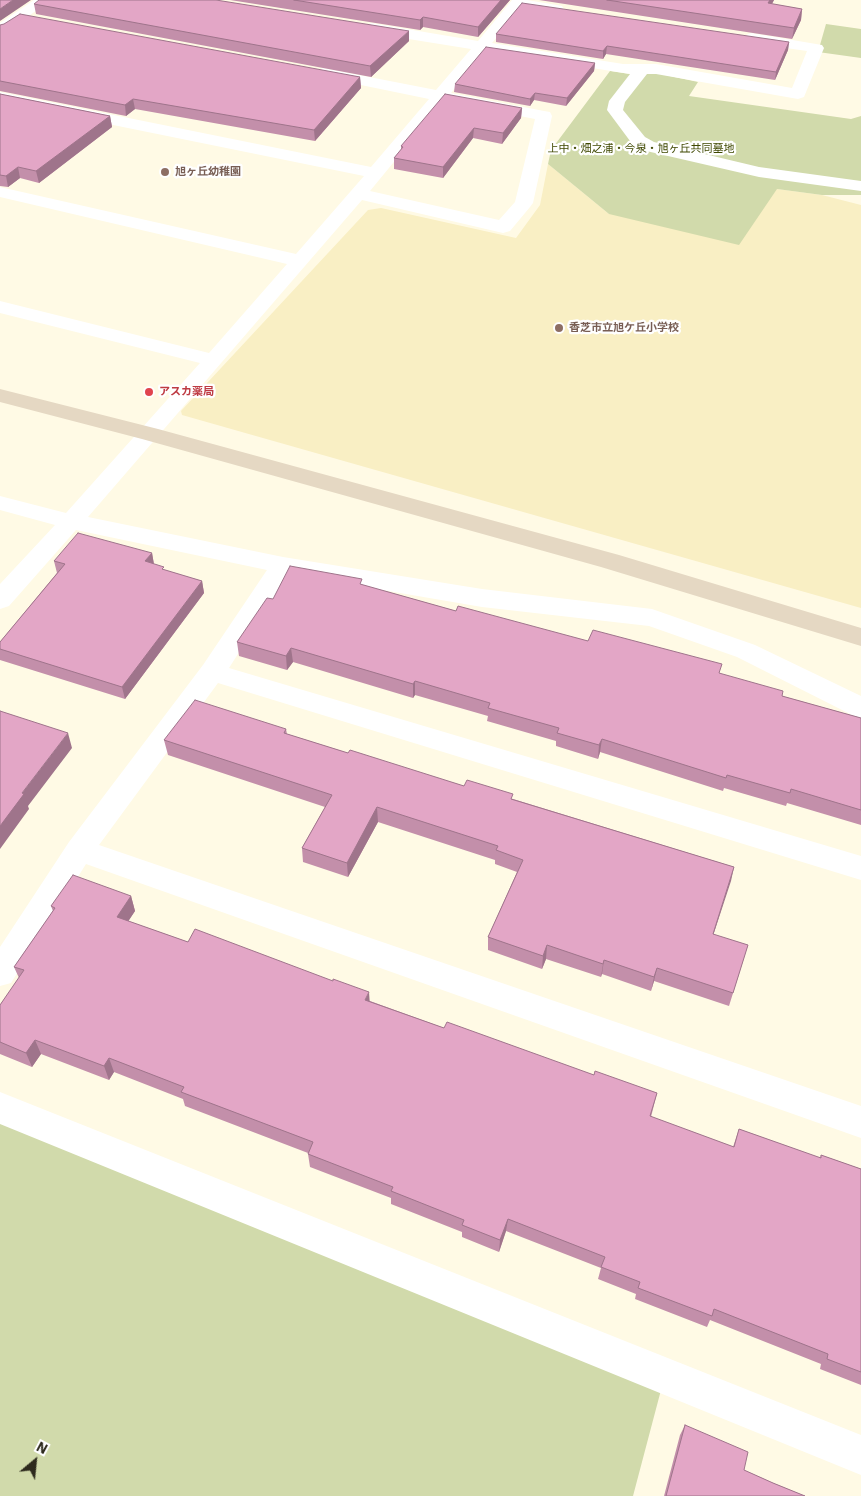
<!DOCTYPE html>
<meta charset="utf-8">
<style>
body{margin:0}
#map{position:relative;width:861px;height:1496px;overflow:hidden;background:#fffae5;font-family:"IBM Plex Sans",sans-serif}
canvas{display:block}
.north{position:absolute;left:10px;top:1436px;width:50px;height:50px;-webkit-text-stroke:4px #fff;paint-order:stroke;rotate:28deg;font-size:14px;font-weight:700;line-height:20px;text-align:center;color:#2d2a1d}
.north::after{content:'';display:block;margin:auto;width:18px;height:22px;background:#2d2a1d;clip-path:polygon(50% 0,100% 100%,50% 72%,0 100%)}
</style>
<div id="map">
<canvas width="861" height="1496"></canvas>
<div class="north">N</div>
</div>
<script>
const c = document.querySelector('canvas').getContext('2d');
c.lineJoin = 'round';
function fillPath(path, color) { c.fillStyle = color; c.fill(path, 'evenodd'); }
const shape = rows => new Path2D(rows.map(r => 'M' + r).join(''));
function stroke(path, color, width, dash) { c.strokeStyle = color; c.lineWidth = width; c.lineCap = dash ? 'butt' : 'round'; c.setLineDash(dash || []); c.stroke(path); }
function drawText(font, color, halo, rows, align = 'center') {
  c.font = font + ' "IBM Plex Sans","Noto Sans JP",sans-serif'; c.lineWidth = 4.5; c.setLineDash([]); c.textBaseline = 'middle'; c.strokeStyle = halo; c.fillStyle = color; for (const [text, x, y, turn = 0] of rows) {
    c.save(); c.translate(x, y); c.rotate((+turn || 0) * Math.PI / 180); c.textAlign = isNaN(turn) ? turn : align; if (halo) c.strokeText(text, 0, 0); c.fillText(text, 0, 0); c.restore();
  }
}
fillPath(shape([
 [548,164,609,214,777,189,822,195,861,205,861,608,182,415,181,411,368,210,381,208,516,238,540,205]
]), '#f9efc4');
fillPath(shape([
 [826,24,861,29,861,58,818,52],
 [610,71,630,74,656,73,698,82,689,96,851,119,861,116,861,195,822,195,777,189,739,245,609,214,548,164,551,150],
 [0,1120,661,1390,633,1496,0,1496]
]), '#d1daab');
fillPath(shape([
 [34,0,51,0,5,33,0,35,0,23,34,0],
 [512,0,527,0,557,5,562,6,564,9,562,12,557,13,521,8,492,43,623,64,656,64,792,88,807,51,751,43,746,41,743,38,746,35,751,33,822,45,824,48,804,97,798,99,656,74,647,74,625,102,623,110,645,137,654,142,759,167,861,181,861,191,759,177,642,150,633,145,607,110,609,101,630,74,485,51,451,93,544,111,550,112,552,116,533,203,530,207,510,231,503,233,362,200,88,517,283,557,482,589,652,609,755,645,861,696,861,718,852,715,737,657,649,626,482,607,289,574,229,668,861,856,861,880,218,683,99,845,861,1106,861,1138,86,864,11,983,0,986,0,947,69,842,203,665,267,570,76,530,9,606,0,609,0,584,55,525,0,510,0,496,66,513,200,363,0,313,0,301,209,353,287,264,0,197,0,187,296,254,364,176,0,102,0,92,371,167,429,99,317,76,315,73,317,70,323,68,436,90,471,49,371,33,366,31,363,28,366,25,371,23,478,41,512,0],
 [444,101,535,119,515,202,499,220,370,191,444,101],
 [0,1092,861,1435,861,1475,0,1124,0,1092]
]), '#fff');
fillPath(shape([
 [0,389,158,429,619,555,861,628,861,646,601,567,142,439,0,402,0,389]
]), '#e5d8c3');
fillPath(shape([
 [230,0,510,0,478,37,423,27,420,30],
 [539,0,774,0,772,4,802,9,801,20,792,39],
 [34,4,409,41,371,77,36,14],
 [0,25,360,77,361,88,315,141,135,109,126,116,0,91],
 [496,34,789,42,788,50,775,80,606,54,603,59,496,42],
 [595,63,594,71,566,106,534,100,530,106,454,92,455,84],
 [0,94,110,116,112,127,39,183,20,178,8,187,0,186],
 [522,108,521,118,502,144,473,138,443,178,394,169,394,158,401,150,401,146],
 [152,553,154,564,164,570,202,581,204,593,125,699,0,660,0,642,57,573,54,561],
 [363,585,456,611,588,641,720,674,782,696,861,718,861,825,787,803,786,806,724,788,723,791,600,752,598,759,556,746,556,741,487,721,488,716,415,695,413,698,293,662,287,670,239,656,237,642,273,599],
 [286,729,287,734,348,753,464,786,513,799,734,867,713,935,748,945,729,1006,654,981,651,991,602,974,601,977,546,959,542,969,488,950,488,937,517,872,495,864,495,860,378,822,348,877,303,862,302,848,325,807,168,755,164,740],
 [131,896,135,911,128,921,188,942,370,1001,444,1028,594,1075,657,1093,651,1117,733,1147,739,1129,820,1158,821,1155,861,1169,861,1385,820,1369,821,1364,710,1320,707,1327,635,1299,636,1294,598,1279,601,1268,506,1231,499,1252,462,1237,462,1232,391,1204,391,1198,310,1167,308,1154,308,1153,185,1106,183,1099,114,1072,109,1080,41,1054,32,1067,0,1054,0,1005,19,978,14,967,53,911,51,906],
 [685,1425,744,1470,773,1483,805,1496,664,1496,680,1435]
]), '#c38faa');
fillPath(shape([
 [13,0,31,0,0,21,0,9],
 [501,0,510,0,478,37,478,27],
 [770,0,774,0,766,14,768,3],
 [802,9,801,20,792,39,794,28],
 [423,17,423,27,420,30,420,20],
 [409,31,409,41,371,77,370,66],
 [789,42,788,50,775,80,776,72],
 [607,46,606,54,603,59,603,51],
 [595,63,594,71,566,106,567,98],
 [360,77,361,88,315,141,314,130],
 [535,93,534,100,530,106,530,99],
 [133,99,135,109,126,116,125,105],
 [522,108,521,118,502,144,503,133],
 [110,116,112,127,39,183,36,171],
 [474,128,473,138,443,178,443,167],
 [18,167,20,178,8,187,6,176],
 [152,553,154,565,145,561],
 [202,581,204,593,125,699,122,687],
 [291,648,293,662,287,670,286,656],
 [415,681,415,695,413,698,413,684],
 [68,733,72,748,28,806,29,809,0,849,0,826,22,793],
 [602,739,600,752,598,759,599,745],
 [377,807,378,822,348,877,347,863],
 [734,867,731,881,709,948,713,934],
 [131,896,135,911,122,931,117,917],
 [547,945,546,959,542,969,543,956],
 [604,960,602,974,601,977,603,964],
 [657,968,654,981,651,991,654,977],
 [369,992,370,1006,365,1000],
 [35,1040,41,1054,32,1067,26,1053],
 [109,1058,114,1072,109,1080,104,1066],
 [508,1219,506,1231,499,1252,500,1240]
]), '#9f748b');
const building = shape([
 [0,0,13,0,0,9,0,0],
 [39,0,216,0,409,31,370,66,34,4,39,0],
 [294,0,501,0,478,27,423,17,420,20,294,0],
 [607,0,770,0,768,3,802,9,794,28,607,0],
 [522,3,789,42,776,72,607,46,603,51,496,34,522,3],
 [20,14,360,77,314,130,133,99,125,105,0,81,0,25,4,24,20,14],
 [486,47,595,63,567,98,535,93,530,99,455,84,486,47],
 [0,94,110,116,36,171,18,167,6,176,0,175,0,94],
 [445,94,522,108,503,133,474,128,443,167,394,158,403,147,401,146,445,94],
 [78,533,152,553,145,561,164,567,162,569,202,581,122,687,0,649,0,642,65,564,54,561,78,533],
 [290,566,362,579,360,584,456,611,458,606,588,641,593,630,722,664,719,673,783,691,782,696,861,718,861,810,791,789,790,793,727,775,726,778,602,739,599,745,557,733,559,728,488,708,490,703,415,681,413,684,291,648,286,656,237,642,267,598,273,599,290,566],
 [195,700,286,729,284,733,348,753,350,750,464,786,467,780,513,794,511,799,734,867,713,934,748,945,733,993,657,968,654,977,604,960,603,964,547,945,543,956,488,937,523,860,496,850,498,846,377,807,347,863,302,848,332,795,164,740,195,700],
 [0,711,68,733,22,793,24,794,0,826,0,711],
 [73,875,131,896,117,917,188,942,195,929,333,981,333,979,369,992,365,1000,444,1028,447,1022,594,1075,595,1071,657,1093,650,1116,734,1147,739,1129,821,1158,821,1155,861,1169,861,1372,827,1359,828,1354,714,1309,712,1316,638,1288,640,1282,601,1267,605,1257,508,1219,500,1240,462,1225,464,1220,391,1191,393,1187,308,1154,313,1142,181,1092,184,1087,109,1058,104,1066,35,1040,26,1053,0,1042,0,1005,24,970,14,967,55,908,51,906,73,875],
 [685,1425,748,1452,744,1470,773,1483,805,1496,666,1496,685,1425]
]);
fillPath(building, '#e3a6c6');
stroke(building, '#9f748b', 1);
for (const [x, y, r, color] of [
 [165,172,5,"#8d6e63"],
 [559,328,5,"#8d6e63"],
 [149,392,5,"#e0444e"]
]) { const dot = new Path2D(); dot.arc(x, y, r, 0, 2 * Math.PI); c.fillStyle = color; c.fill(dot); stroke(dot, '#fff', 2); }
drawText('11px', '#3f4800', '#fff', [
 ["上中・畑之浦・今泉・旭ヶ丘共同墓地",641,149]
]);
drawText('bold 11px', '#785e54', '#fff', [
 ["旭ヶ丘幼稚園",175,172],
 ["香芝市立旭ケ丘小学校",569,328]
], 'left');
drawText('bold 11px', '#be3a42', '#fff', [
 ["アスカ薬局",159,392]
], 'left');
</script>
